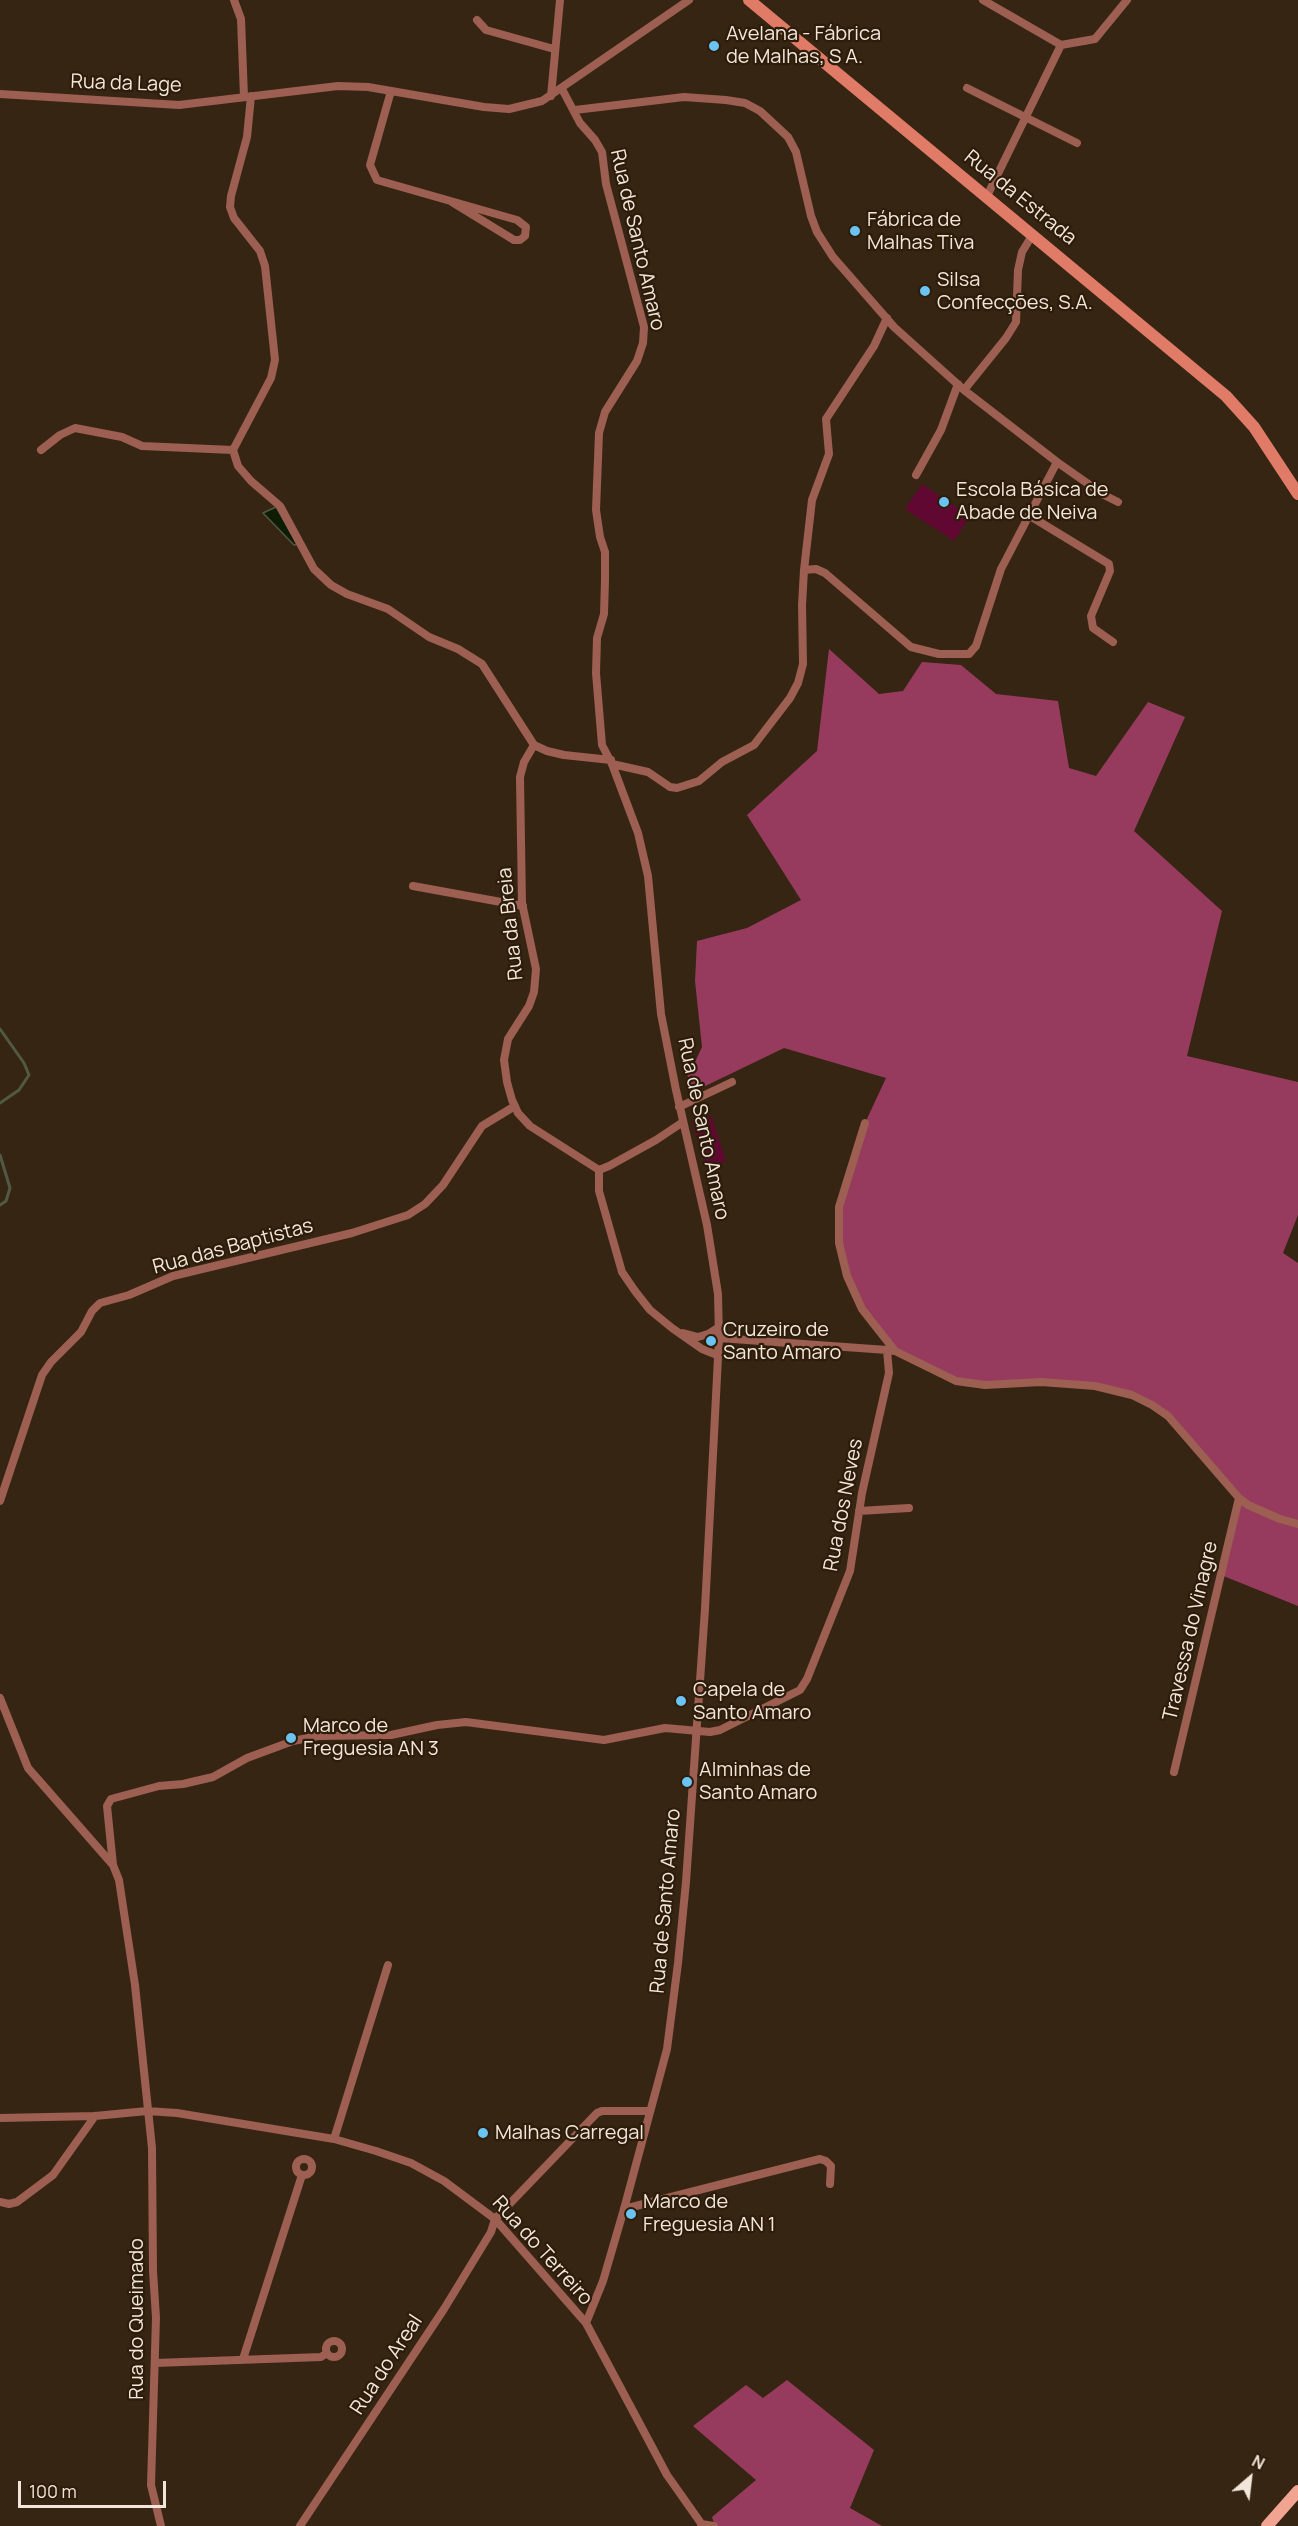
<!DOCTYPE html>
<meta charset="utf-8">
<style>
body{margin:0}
#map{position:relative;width:1298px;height:2526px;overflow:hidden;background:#372513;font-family:Manrope,sans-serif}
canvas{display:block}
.north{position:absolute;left:1220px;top:2448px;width:60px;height:60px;-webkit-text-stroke:4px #2c1c09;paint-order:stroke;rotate:28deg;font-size:16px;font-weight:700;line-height:24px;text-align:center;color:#f2e6db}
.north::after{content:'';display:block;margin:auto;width:21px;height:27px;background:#f2e6db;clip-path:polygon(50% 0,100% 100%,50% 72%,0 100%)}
.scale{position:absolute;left:18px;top:2481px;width:148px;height:27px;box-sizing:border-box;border:3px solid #f2e6db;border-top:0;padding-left:8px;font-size:18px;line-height:21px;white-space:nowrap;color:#f2e6db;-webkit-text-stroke:4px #2c1c09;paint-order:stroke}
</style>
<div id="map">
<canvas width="1298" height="2526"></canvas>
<div class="north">N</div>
<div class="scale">100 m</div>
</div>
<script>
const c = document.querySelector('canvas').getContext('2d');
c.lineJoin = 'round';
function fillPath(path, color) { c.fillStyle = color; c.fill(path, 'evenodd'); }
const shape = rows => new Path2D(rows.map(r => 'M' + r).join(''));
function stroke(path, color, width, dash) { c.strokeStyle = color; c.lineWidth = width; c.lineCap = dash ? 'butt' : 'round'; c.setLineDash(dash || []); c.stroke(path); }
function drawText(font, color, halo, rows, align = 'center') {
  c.font = font + ' Manrope,sans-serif'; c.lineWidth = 4.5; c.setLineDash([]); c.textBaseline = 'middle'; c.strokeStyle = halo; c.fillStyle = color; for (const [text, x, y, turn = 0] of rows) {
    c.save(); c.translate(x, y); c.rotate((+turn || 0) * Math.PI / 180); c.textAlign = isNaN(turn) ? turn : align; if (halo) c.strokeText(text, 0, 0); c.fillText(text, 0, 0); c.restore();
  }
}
fillPath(shape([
 [922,484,970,516,954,541,905,509],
 [711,1116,726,1161,706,1167,692,1122]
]), '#610832');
fillPath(shape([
 [829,649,879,694,903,691,922,662,961,665,996,694,1058,701,1069,768,1096,776,1148,702,1185,717,1134,831,1222,911,1187,1056,1298,1082,1298,1215,1283,1253,1298,1263,1298,1606,1221,1575,1240,1498,1168,1417,1152,1405,1095,1386,956,1381,895,1351,862,1309,839,1243,839,1207,865,1123,886,1078,784,1048,695,1091,689,1088,687,1070,695,1062,702,1047,695,981,697,941,747,928,801,900,747,815,817,751],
 [787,2380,874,2450,850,2508,882,2526,715,2526,712,2517,756,2480,693,2426,746,2385,763,2398]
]), '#973b5e');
const water = shape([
 [276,507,297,544,294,545,263,513,276,507]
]);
fillPath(water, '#0d1c02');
stroke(water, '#525943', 1.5);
stroke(shape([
 [0,1029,24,1063,29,1075,19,1090,0,1103],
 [0,1155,10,1188,6,1201,0,1205]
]), '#525943', 3);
stroke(shape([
 [234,0,241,19,244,97],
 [983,0,1061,45,1095,39,1127,0],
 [477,20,486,30,554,49],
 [967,88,1077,143],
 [562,89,580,123,595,140,602,152,606,184,644,327,643,343,637,361,605,412,599,433,596,510,600,537,605,552,605,580,604,614,597,638,596,673,602,745,612,764,638,833,648,876,661,1014,676,1090,707,1225,718,1294,719,1338,705,1609,686,1882,678,1963,667,2049,624,2209,603,2281,586,2323],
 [391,91,370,165,377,180,517,220,526,227,525,236,520,240,514,240,452,202],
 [0,94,179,105,338,86,368,87,484,107,509,109,542,101,689,0],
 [251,96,247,137,231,196,230,207,234,218,260,251,265,266,275,360,271,378,233,450,238,466,251,481,280,506,314,569,331,585,347,594,388,609,429,637,458,649,482,664,534,745,547,751,564,755,611,760],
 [551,96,560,0],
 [575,110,684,97,726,100,745,103,760,111,788,137,796,152,811,216,817,232,833,257,894,327,964,390,1057,462,1104,495,1118,502],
 [987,196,1061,45],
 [964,390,1006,338,1016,322,1018,270,1022,252,1033,234],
 [41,450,60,435,75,428,122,437,142,446,233,450],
 [916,475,941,430,958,384],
 [1030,516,1109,564,1110,571,1091,616,1093,628,1113,642],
 [804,570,816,569,825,573,911,647,939,654,969,654,976,646,1001,569,1057,462],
 [534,745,524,762,520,777,522,903,536,969,534,992,529,1006,508,1039,504,1060,507,1082,512,1100,518,1113,530,1126,599,1170,609,1166,656,1140,683,1122],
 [612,764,648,772,670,787,677,788,699,781,722,762,754,745,790,698,798,683,803,664,802,605,804,570,812,500,829,454,826,419,874,346,887,318],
 [413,886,523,906],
 [679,1107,732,1082],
 [865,1123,839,1207,839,1243,847,1276,862,1309,895,1351],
 [599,1170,599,1191,622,1272,635,1291,650,1310,672,1328,702,1349,717,1355],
 [683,1333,698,1337,708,1334,719,1327],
 [719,1338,887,1350,895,1351,956,1381,985,1385,1041,1382,1095,1386,1132,1395,1152,1405,1168,1416,1239,1498,1248,1505,1280,1519,1298,1524],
 [0,1501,42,1375,51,1362,81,1332,92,1311,100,1303,129,1295,173,1276,352,1233,408,1215,425,1204,443,1185,482,1126,515,1106],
 [859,1511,909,1508],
 [0,1698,28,1768,113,1865,119,1880,135,1985,152,2148,153,2271,156,2318,151,2485,161,2526],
 [1174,1772,1239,1498],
 [113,1865,107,1806,111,1799,159,1786,183,1784,213,1777,247,1758,293,1741,318,1736,391,1735,437,1725,466,1722,604,1740,665,1728,710,1732,720,1730,800,1690,807,1679,850,1571,862,1493,889,1373,887,1350],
 [0,2118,95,2116,147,2111,177,2113,334,2139,376,2151,411,2163,444,2181,495,2219,586,2323,667,2475,703,2526],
 [334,2139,388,1965],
 '296 2167a8 8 0 1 1 16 0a8 8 0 1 1-16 0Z',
 [0,2202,9,2204,17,2202,53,2175,95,2116],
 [624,2209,820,2159,826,2161,831,2166,830,2184],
 '326 2349a8 8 0 1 1 16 0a8 8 0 1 1-16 0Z',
 [243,2359,302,2175],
 [155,2363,321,2357,327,2353],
 [701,2524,714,2526],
 [300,2526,444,2309,491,2232,495,2219,597,2113,602,2111,650,2111]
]), '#9d5f51', 8);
stroke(shape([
 [749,0,1226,396,1254,427,1298,494]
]), '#df7b66', 12);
stroke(shape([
 [1267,2526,1298,2491]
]), '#f2a493', 12);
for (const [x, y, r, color] of [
 [714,46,6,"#6ac3f2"],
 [855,231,6,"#6ac3f2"],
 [925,291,6,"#6ac3f2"],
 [944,502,6,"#6ac3f2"],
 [711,1341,6,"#6ac3f2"],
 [681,1701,6,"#6ac3f2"],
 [291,1738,6,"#6ac3f2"],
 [687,1782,6,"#6ac3f2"],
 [483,2133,6,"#6ac3f2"],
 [631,2214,6,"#6ac3f2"]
]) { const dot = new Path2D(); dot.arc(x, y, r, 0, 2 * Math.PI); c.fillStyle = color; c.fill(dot); stroke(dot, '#2c1c09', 2); }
drawText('20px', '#f2e6db', '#2c1c09', [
 ["Avelana - Fábrica",726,34],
 ["de Malhas, S A.",726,57],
 ["Fábrica de",867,220],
 ["Malhas Tiva",867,243],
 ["Silsa",937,280],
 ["Confecções, S.A.",937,303],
 ["Escola Básica de",956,490],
 ["Abade de Neiva",956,513],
 ["Cruzeiro de",723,1330],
 ["Santo Amaro",723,1353],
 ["Capela de",693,1690],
 ["Santo Amaro",693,1713],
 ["Marco de",303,1726],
 ["Freguesia AN 3",303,1749],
 ["Alminhas de",699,1770],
 ["Santo Amaro",699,1793],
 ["Malhas Carregal",495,2133],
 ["Marco de",643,2202],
 ["Freguesia AN 1",643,2225]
], 'left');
drawText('20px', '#f2e6db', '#2c1c09', [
 ["Rua da Lage",126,84,2],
 ["Rua da Estrada",1020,198,39],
 ["Rua de Santo Amaro",637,240,77],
 ["Rua da Breia",511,924,-96],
 ["Rua de Santo Amaro",703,1129,78],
 ["Rua das Baptistas",233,1247,-15],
 ["Rua dos Neves",844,1505,-79],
 ["Travessa do Vinagre",1191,1631,-77],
 ["Rua de Santo Amaro",666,1901,-85],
 ["Rua do Terreiro",542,2251,48],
 ["Rua do Queimado",137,2319,-90],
 ["Rua do Areal",387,2365,-57]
]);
</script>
